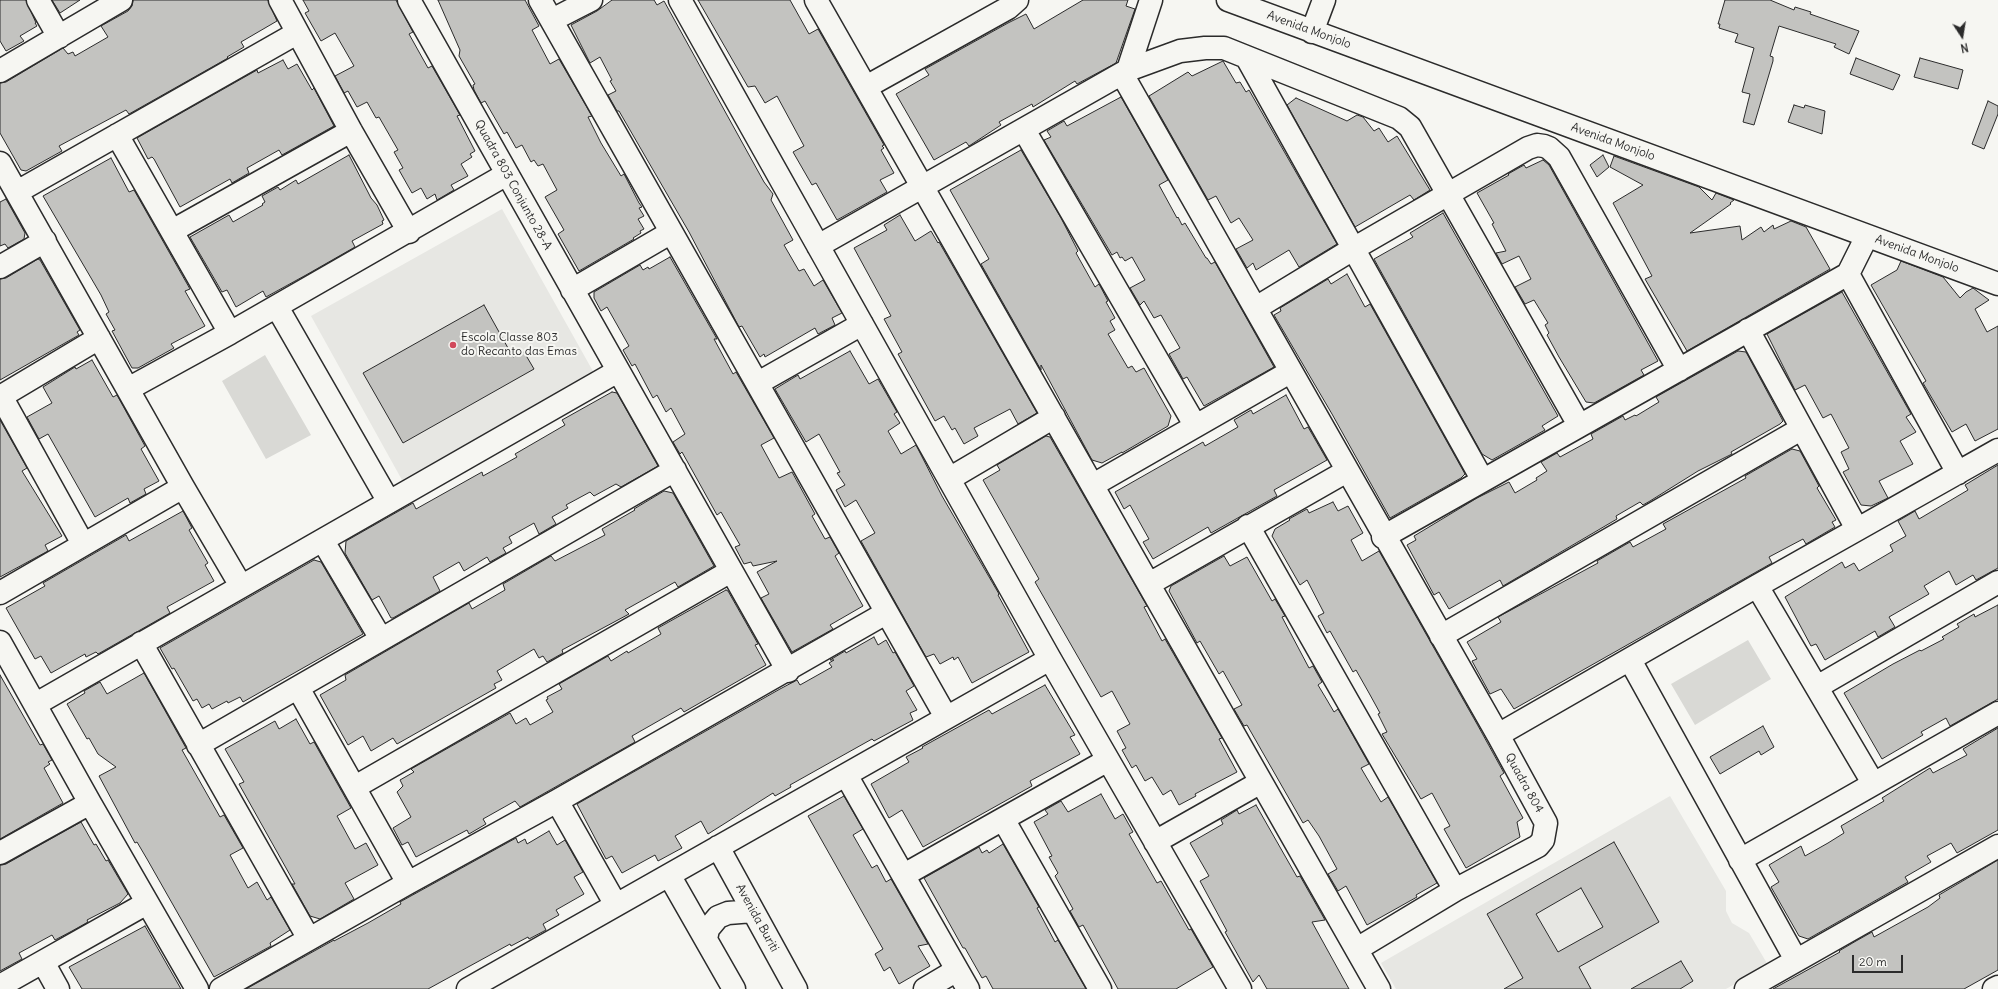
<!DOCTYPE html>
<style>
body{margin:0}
#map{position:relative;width:1998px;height:989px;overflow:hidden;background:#f6f6f2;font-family:Delius,sans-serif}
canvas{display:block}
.north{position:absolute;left:1942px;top:16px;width:40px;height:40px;-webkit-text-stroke:3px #f6f6f2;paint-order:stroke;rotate:168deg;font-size:11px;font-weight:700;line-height:16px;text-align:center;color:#2b2b2b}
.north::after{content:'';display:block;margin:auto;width:14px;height:18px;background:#2b2b2b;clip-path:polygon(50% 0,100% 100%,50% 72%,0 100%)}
.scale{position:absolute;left:1852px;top:955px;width:51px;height:18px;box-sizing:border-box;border:2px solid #2b2b2b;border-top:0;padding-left:5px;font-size:12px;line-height:14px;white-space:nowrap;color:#2b2b2b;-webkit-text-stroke:3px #f6f6f2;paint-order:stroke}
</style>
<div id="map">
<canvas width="1998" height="989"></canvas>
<div class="north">N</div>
<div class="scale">20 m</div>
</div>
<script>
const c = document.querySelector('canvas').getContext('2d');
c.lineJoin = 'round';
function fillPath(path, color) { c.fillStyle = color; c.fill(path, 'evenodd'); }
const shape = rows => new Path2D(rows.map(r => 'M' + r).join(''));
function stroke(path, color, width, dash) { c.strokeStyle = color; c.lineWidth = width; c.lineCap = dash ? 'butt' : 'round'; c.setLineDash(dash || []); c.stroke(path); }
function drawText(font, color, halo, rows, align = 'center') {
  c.font = font + ' Delius,sans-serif'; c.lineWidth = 4; c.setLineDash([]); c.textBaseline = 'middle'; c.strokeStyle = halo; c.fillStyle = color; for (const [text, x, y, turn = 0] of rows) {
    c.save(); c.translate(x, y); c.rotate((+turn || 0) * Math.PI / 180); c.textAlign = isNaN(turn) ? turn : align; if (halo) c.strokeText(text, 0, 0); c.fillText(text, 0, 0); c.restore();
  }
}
fillPath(shape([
 [502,209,594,373,402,480,311,316],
 [1670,796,1726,891,1726,911,1732,923,1749,933,1768,965,1726,989,1396,989,1381,963]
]), '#e7e7e3');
fillPath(shape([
 [265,355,311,435,266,459,222,381],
 [1748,640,1771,679,1695,725,1671,684]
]), '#d9d9d5');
const building = shape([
 [0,0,26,0,36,23,35,23,37,26,20,36,24,41,6,51,0,41,0,0],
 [52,0,80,0,60,13,52,0],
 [133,0,268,0,277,21,241,42,244,47,227,57,228,58,129,114,126,110,59,146,62,151,26,171,21,170,0,133,0,83,6,82,63,48,68,54,73,52,75,56,108,37,101,26,128,11,132,6,133,0],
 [303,0,396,0,413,32,409,34,428,68,432,66,460,115,457,116,475,151,470,154,472,157,461,164,468,176,451,185,454,190,437,200,435,194,427,199,421,188,412,193,399,170,403,168,394,152,398,150,379,117,376,118,367,102,357,107,348,91,344,93,335,76,354,66,335,33,321,41,305,13,309,11,303,0],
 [438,0,525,0,539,26,532,30,550,64,559,59,592,116,588,117,601,143,621,176,624,174,639,203,642,207,639,208,644,216,638,219,644,229,640,231,641,233,633,238,634,239,579,271,558,234,564,230,545,197,557,190,543,164,538,166,534,160,531,162,522,145,516,148,507,132,504,134,485,101,481,103,474,90,473,85,475,84,459,56,460,50,438,0],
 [612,0,654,0,657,5,664,1,764,182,773,194,771,200,793,240,784,245,799,271,804,269,814,286,823,280,842,313,832,318,835,325,818,334,815,328,765,357,764,354,760,357,742,326,739,327,689,232,619,111,617,111,608,95,616,91,610,81,612,80,600,57,590,63,571,25,597,11,612,0],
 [698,0,790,0,809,34,818,29,884,145,882,146,884,148,881,150,894,173,880,180,887,192,837,220,816,183,812,185,793,152,804,146,777,96,765,103,755,86,748,87,698,0],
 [1083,0,1128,0,1126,6,1135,9,1116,63,1077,84,1075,81,1033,107,1032,104,999,122,1001,125,969,146,966,142,934,160,896,94,929,75,925,69,1008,23,1026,14,1034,29,1083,0],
 [1725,0,1770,0,1794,10,1795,7,1811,12,1810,14,1859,31,1849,54,1834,47,1836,44,1779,26,1770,56,1773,57,1773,61,1754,125,1743,122,1750,94,1742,92,1754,48,1735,42,1738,34,1719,28,1720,24,1718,24,1725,0],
 [1856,58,1900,75,1893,90,1850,74,1856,58],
 [1920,58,1963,70,1958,89,1914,77,1920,58],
 [283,60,288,69,297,64,312,90,314,88,334,126,282,155,279,150,247,168,249,173,232,183,230,179,180,207,154,159,152,157,148,159,137,138,257,70,258,73,283,60],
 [1223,61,1236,83,1240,82,1246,92,1249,90,1337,244,1299,267,1289,250,1256,270,1253,263,1247,268,1236,249,1253,240,1239,218,1231,223,1216,196,1208,200,1149,96,1188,72,1192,76,1223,61],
 [1121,97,1168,180,1159,185,1177,218,1178,217,1182,225,1185,223,1206,258,1207,258,1211,264,1215,262,1274,367,1204,406,1187,377,1183,379,1169,354,1180,348,1161,315,1154,318,1144,301,1140,305,1130,288,1145,280,1132,257,1125,261,1122,257,1120,258,1117,252,1112,255,1044,140,1051,137,1047,131,1064,121,1067,126,1121,97],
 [1296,98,1347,121,1357,115,1363,117,1374,131,1379,128,1388,142,1397,136,1430,190,1414,200,1410,195,1355,227,1287,105,1296,98],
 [1988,101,1998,106,1998,114,1984,149,1972,144,1988,101],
 [1794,105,1804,108,1805,105,1825,111,1822,134,1788,122,1794,105],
 [1021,150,1061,218,1078,251,1076,253,1095,287,1099,284,1108,301,1106,302,1115,318,1110,321,1115,330,1108,334,1128,368,1132,366,1136,372,1144,368,1171,416,1168,426,1122,453,1122,452,1102,463,1092,460,1041,365,1041,370,981,264,989,259,950,190,1021,150],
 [349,155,371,198,377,205,384,220,382,221,383,224,352,241,355,247,306,275,266,297,263,291,236,307,227,290,222,292,190,237,229,215,233,222,263,205,262,204,265,202,262,196,278,187,280,190,296,180,298,184,349,155],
 [1603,155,1609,167,1597,177,1590,165,1603,155],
 [1614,156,1699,187,1712,200,1716,193,1734,200,1730,203,1731,204,1690,233,1740,226,1742,240,1761,227,1764,232,1773,225,1774,229,1791,221,1806,227,1830,269,1687,351,1645,279,1652,276,1613,203,1643,185,1610,167,1614,156],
 [111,158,129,192,134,190,190,289,185,291,205,326,171,344,174,348,138,368,132,368,112,331,115,330,106,314,109,312,101,295,43,196,111,158],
 [1543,160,1549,165,1658,361,1641,370,1644,375,1594,403,1586,402,1559,357,1547,335,1549,333,1545,325,1548,323,1534,300,1525,304,1515,287,1531,279,1519,256,1502,264,1496,253,1506,251,1492,224,1494,223,1477,193,1509,175,1508,174,1524,165,1526,168,1543,160],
 [6,199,25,233,24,239,8,248,5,244,0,246,0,202,6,199],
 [1443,213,1558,416,1542,426,1545,430,1492,460,1482,454,1374,259,1413,237,1410,233,1443,213],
 [900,215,915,241,931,231,938,243,939,242,1037,413,1018,424,1010,409,974,428,978,436,964,444,955,428,952,430,944,416,935,421,898,354,902,352,884,319,891,316,854,248,887,230,884,225,900,215],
 [670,257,717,339,714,339,733,374,736,372,774,438,761,445,779,478,792,472,815,514,812,516,825,539,830,537,839,553,835,556,863,606,830,625,833,629,792,652,761,598,769,594,757,572,777,561,753,566,751,562,744,564,735,547,740,545,721,512,717,515,682,452,680,454,673,442,685,434,671,408,666,412,657,395,653,398,635,364,632,366,623,350,629,346,607,307,601,311,594,298,594,292,640,265,643,270,648,267,649,269,670,257],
 [38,259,40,260,80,330,77,332,79,335,0,380,0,279,6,278,38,259],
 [1901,261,1943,277,1960,298,1966,292,1973,288,1989,300,1975,309,1987,332,1998,326,1998,429,1975,441,1966,424,1952,432,1923,383,1926,381,1871,285,1897,270,1901,261],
 [1347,274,1365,307,1370,304,1465,474,1461,478,1390,518,1332,414,1274,315,1281,311,1280,308,1328,279,1331,284,1347,274],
 [1842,292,1911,414,1906,417,1916,432,1900,441,1913,464,1879,481,1888,498,1871,506,1861,505,1843,472,1849,469,1841,452,1849,448,1831,414,1823,418,1805,385,1795,390,1767,334,1842,292],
 [484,305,513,357,524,352,534,369,403,443,363,373,484,305],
 [850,351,869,384,878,379,897,412,894,414,900,423,888,431,901,454,916,445,942,496,999,594,998,595,1029,652,972,683,958,657,954,660,953,657,940,664,934,654,926,657,861,541,875,533,856,500,845,507,836,490,845,485,837,473,840,472,819,434,806,442,775,389,798,375,800,379,850,351],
 [1738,351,1746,352,1783,421,1780,424,1731,452,1732,454,1698,471,1650,501,1643,505,1640,502,1616,516,1617,519,1503,586,1500,580,1449,609,1439,592,1434,595,1407,545,1416,540,1414,536,1477,498,1509,482,1515,493,1537,480,1536,478,1547,471,1541,462,1557,453,1560,457,1593,439,1591,434,1623,416,1625,420,1635,415,1636,416,1659,402,1656,397,1738,351],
 [92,360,113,397,117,395,145,446,141,449,159,481,144,489,146,494,130,503,128,498,95,517,48,434,39,439,27,417,52,403,43,387,75,367,76,369,92,360],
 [612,392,617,393,658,466,621,487,616,484,594,496,590,492,566,505,568,508,552,517,556,524,539,534,534,523,509,537,512,543,503,548,506,553,490,562,487,557,464,571,459,562,433,577,440,591,393,618,391,618,379,596,372,600,345,553,346,541,413,503,416,509,482,472,483,476,517,457,515,454,565,425,562,420,612,392],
 [1286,395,1304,429,1308,427,1327,460,1274,490,1277,496,1211,533,1208,527,1153,559,1143,542,1149,539,1130,505,1124,509,1115,492,1203,442,1205,446,1238,427,1234,420,1251,410,1253,414,1286,395],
 [0,420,27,468,22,471,62,536,45,545,48,551,0,577,0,420],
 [1046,436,1050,437,1147,606,1144,607,1162,641,1165,639,1222,738,1219,739,1237,772,1195,794,1196,796,1179,805,1171,790,1163,795,1152,777,1145,781,1136,765,1132,768,1122,750,1126,748,1117,731,1130,724,1112,691,1101,697,1035,582,1039,579,983,480,1000,470,997,465,1046,436],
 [1792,449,1800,451,1819,486,1817,488,1836,520,1832,522,1835,527,1806,544,1803,539,1769,557,1772,563,1514,709,1501,689,1490,694,1472,661,1477,659,1467,642,1501,622,1498,617,1598,563,1597,561,1630,542,1633,547,1666,529,1663,524,1746,478,1745,476,1792,449],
 [1998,465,1998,568,1976,580,1973,575,1956,585,1949,571,1924,586,1929,594,1889,617,1895,627,1878,637,1875,631,1825,660,1816,644,1811,646,1785,597,1842,562,1845,568,1854,563,1859,571,1893,551,1890,545,1906,536,1898,521,1915,511,1919,519,1968,490,1965,485,1998,465],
 [664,491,673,493,714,566,678,587,675,582,625,610,629,614,562,650,563,653,547,662,543,656,539,658,534,649,497,671,502,680,494,684,496,688,397,744,393,738,371,751,363,736,348,745,320,695,346,680,345,675,469,603,472,609,505,590,503,584,551,556,555,561,605,535,602,529,635,510,634,509,664,491],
 [1333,502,1338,511,1348,506,1363,533,1351,540,1362,561,1379,551,1477,724,1504,773,1500,776,1523,818,1517,822,1520,837,1466,868,1444,829,1450,826,1432,793,1421,799,1382,734,1387,732,1378,714,1380,713,1369,693,1356,670,1353,672,1330,631,1327,633,1318,616,1324,613,1307,580,1300,585,1272,536,1275,529,1290,520,1289,519,1307,509,1309,513,1333,502],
 [183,511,192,528,189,530,208,563,205,565,214,581,167,607,170,613,98,654,96,652,86,657,85,654,51,673,41,656,35,659,6,608,45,586,43,583,126,535,129,541,183,511],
 [1224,556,1230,566,1247,557,1272,601,1275,599,1285,616,1282,617,1309,668,1313,666,1322,682,1318,685,1327,700,1334,712,1338,709,1369,764,1361,768,1381,802,1388,797,1437,883,1416,895,1417,897,1367,925,1346,886,1338,891,1328,874,1337,869,1319,836,1308,820,1303,823,1247,725,1244,726,1234,709,1242,705,1223,671,1219,674,1200,641,1197,643,1169,591,1171,586,1224,556],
 [314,560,321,562,363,634,243,702,240,697,228,703,227,701,212,709,209,704,202,708,197,699,193,701,174,668,172,669,160,648,314,560],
 [726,590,728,591,758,644,755,645,766,665,684,712,681,708,632,736,635,742,520,807,515,801,483,819,486,824,469,834,467,830,416,857,408,842,402,845,393,828,411,817,397,792,403,786,400,780,414,772,411,769,510,713,516,724,526,718,530,725,553,712,546,700,548,699,547,697,562,689,559,684,608,656,611,661,627,651,628,653,661,634,658,628,726,590],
 [1998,605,1998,699,1950,726,1946,718,1921,732,1923,735,1882,759,1844,693,1893,664,1920,650,1921,651,1944,639,1942,637,1959,627,1957,624,1974,614,1975,617,1998,605],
 [874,637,878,645,886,640,893,653,895,652,914,686,906,691,917,710,910,713,913,720,874,741,872,739,790,785,791,787,775,796,773,793,708,834,701,821,675,836,682,848,658,861,655,855,622,873,612,856,606,859,577,804,780,689,797,680,800,685,832,667,829,663,834,660,830,660,845,651,846,653,874,637],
 [144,673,186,748,182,750,220,817,224,815,243,848,230,855,248,888,257,882,267,900,271,897,290,930,270,943,271,946,214,977,147,859,137,842,135,843,99,776,116,767,98,754,89,738,87,739,67,704,85,693,84,691,100,682,107,694,144,673],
 [0,675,40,745,43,744,52,760,48,762,50,764,44,768,63,803,0,839,0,675],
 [1045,685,1075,735,1070,737,1080,754,1030,781,1032,786,923,847,902,810,889,818,871,784,909,762,906,757,923,748,922,747,989,710,992,714,1045,685],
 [296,719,310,744,314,742,351,808,337,816,355,849,366,843,378,865,345,883,354,899,320,919,310,916,292,884,295,884,239,784,244,782,225,749,275,721,279,729,296,719],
 [1763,726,1774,747,1761,755,1759,751,1720,774,1710,757,1763,726],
 [1998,728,1998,830,1957,853,1951,843,1927,856,1931,862,1905,877,1908,882,1808,939,1799,936,1771,887,1779,882,1769,865,1801,846,1805,856,1828,843,1844,833,1841,826,1884,801,1882,798,1930,768,1933,773,1967,755,1963,749,1998,728],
 [1101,794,1115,819,1123,814,1133,832,1129,834,1157,883,1161,881,1189,930,1191,929,1213,967,1176,989,1118,989,1083,925,1079,927,1070,911,1073,909,1055,876,1058,873,1049,857,1052,856,1034,822,1048,814,1045,810,1061,801,1068,812,1101,794],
 [844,796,863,829,853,835,872,868,877,865,886,882,891,879,928,944,918,946,930,966,899,984,890,967,884,971,875,954,883,949,808,816,844,796],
 [1256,805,1297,877,1300,876,1325,920,1312,922,1349,989,1267,989,1259,975,1253,982,1225,932,1227,931,1200,881,1209,876,1190,843,1223,824,1221,820,1237,810,1239,814,1256,805],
 [81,822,94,845,96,844,106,861,108,860,128,894,120,903,87,920,88,922,72,931,55,940,52,935,19,953,22,959,0,971,0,865,6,864,81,822],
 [549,831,557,845,565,840,583,872,574,877,584,894,556,910,559,915,543,924,546,930,529,939,528,937,511,946,510,944,428,989,246,989,334,940,334,941,368,923,401,904,400,902,516,838,518,843,525,839,527,844,549,831],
 [1614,842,1659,922,1579,967,1591,989,1504,989,1523,978,1487,914,1614,842],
 [1581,888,1603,927,1558,952,1536,914,1581,888],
 [1003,844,1039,907,1037,908,1055,942,1058,940,1086,989,993,989,986,976,982,978,965,948,963,948,924,878,979,847,982,853,987,850,989,853,1003,844],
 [1998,860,1998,970,1964,989,1773,989,1840,952,1839,951,1856,941,1872,932,1874,937,1928,907,1940,898,1939,895,1998,860],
 [145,926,181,989,82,989,69,967,145,926],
 [1681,961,1693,981,1680,989,1631,989,1681,961]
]);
fillPath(building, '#c3c3c0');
stroke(building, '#2b2b2b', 1);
const minor = shape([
 [38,0,59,37],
 [280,0,351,131,409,232],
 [409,0,788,671],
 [540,0,946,717],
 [680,0,1050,659,1240,989],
 [816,0,1379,989],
 [1228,0,1998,284],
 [552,20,591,0],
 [1312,32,1324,0],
 [1247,58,1482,479],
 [1128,70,1151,0],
 [0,71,121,0],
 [1122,74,1498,735],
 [866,87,1008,8,1017,0],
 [1024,130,1195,425],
 [117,135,230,333,507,174],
 [0,163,183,487,241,586],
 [17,192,297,33],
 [172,231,351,131],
 [818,246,1128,70,1180,51,1205,48,1224,48,1399,118,1410,127,1579,425],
 [0,267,45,241],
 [1848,274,1958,473],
 [572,290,670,233],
 [277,307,389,502],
 [1256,308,1353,249,1528,148,1537,145,1544,146,1549,148,1559,157,1679,370],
 [1748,330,1857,529],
 [758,383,862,324],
 [128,389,230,333],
 [1,396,83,544],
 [0,397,99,338],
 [949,479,1054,417],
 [1093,485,1290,372],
 [1248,526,1455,890],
 [1383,537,1848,274,1867,236],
 [323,541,381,639],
 [1149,584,1347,471],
 [1757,586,1873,783],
 [0,593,183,487],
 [1441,636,1801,429],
 [0,642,90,803,197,989],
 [141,643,309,939],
 [1630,660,1796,960],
 [1817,687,1998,582],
 [298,688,408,883],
 [36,704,618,371],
 [198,745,675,470],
 [846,775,968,989],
 [355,787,731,571],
 [557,801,616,905],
 [1155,842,1261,782],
 [718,847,796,989],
 [0,853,90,803],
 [1740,860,1998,713],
 [669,875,734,989],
 [904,875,1003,819],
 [706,939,708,929,718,917,728,913,753,911],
 [1357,949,1455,890,1538,846,1543,840,1546,823,1498,735,1757,586,1998,450],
 [43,962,58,989],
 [0,986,147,903],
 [221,989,408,883,557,801,886,613],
 [468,989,1050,659],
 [925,989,957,970],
 [1100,989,1003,819,1108,760],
 [1746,989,1998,846],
 [1994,989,1998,987]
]);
stroke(minor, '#2b2b2b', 25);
stroke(minor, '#f6f6f2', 22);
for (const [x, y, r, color] of [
 [453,345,4,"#d1495b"]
]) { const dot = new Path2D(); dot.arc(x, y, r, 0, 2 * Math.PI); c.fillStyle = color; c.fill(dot); stroke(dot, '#f6f6f2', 1.5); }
drawText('12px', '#2b2b2b', '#f6f6f2', [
 ["Avenida Monjolo",1309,30,20],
 ["Avenida Monjolo",1613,142,20],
 ["Quadra 803 Conjunto 28-A",513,185,61],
 ["Avenida Monjolo",1917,254,20],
 ["Quadra 804",1524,783,61],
 ["Avenida Buriti",757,918,61]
]);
drawText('12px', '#2b2b2b', '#f6f6f2', [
 ["Escola Classe 803",461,338],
 ["do Recanto das Emas",461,352]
], 'left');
</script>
